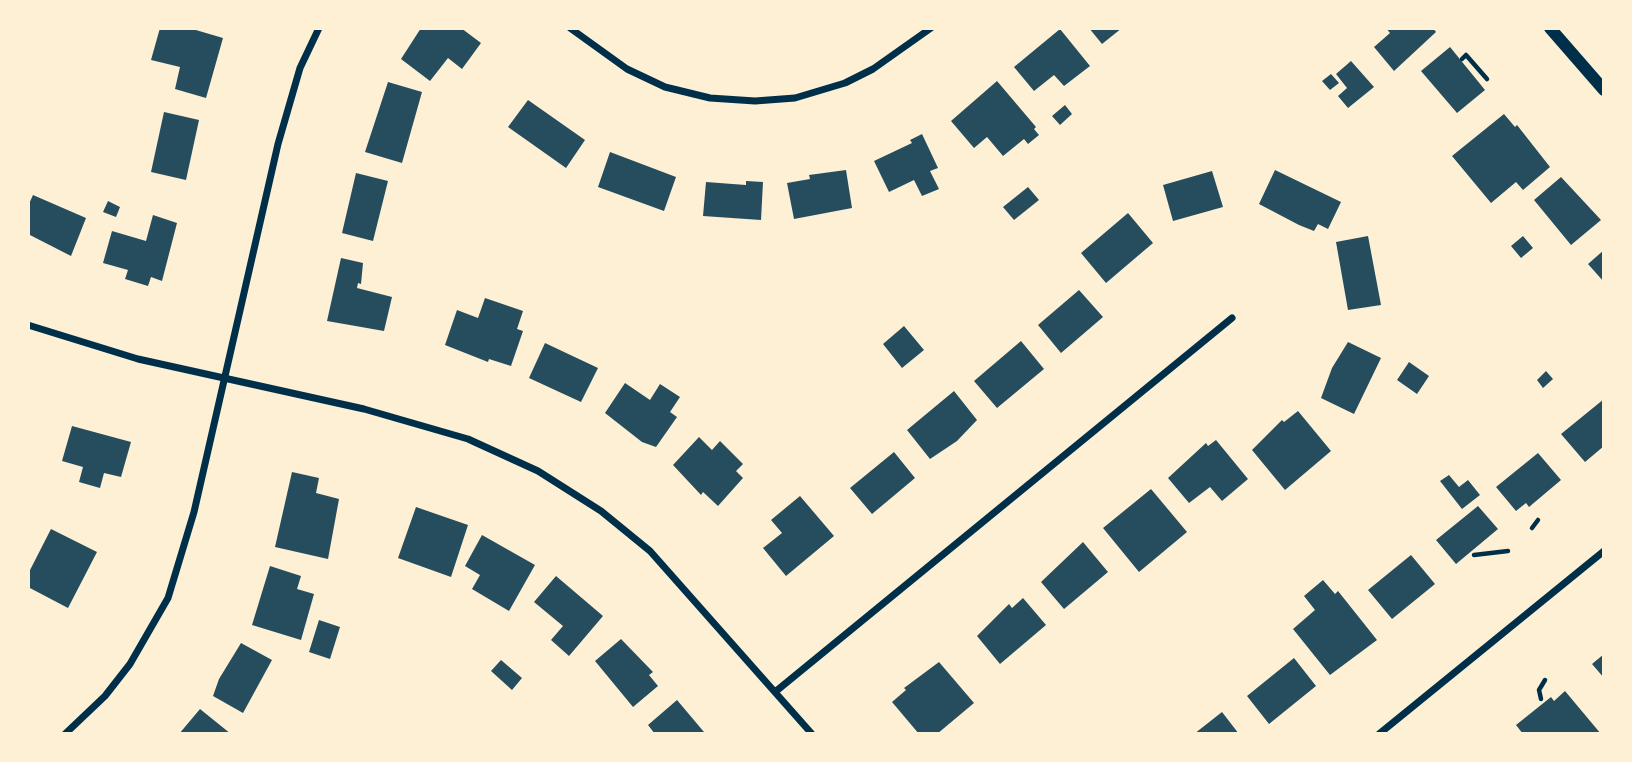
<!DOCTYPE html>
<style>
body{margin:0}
#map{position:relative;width:1632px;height:762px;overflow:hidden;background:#fdf0d5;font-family:"Varela Round",sans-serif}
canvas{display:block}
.frame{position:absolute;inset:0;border:30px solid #fdf0d5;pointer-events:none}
</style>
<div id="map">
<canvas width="1632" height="762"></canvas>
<div class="frame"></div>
</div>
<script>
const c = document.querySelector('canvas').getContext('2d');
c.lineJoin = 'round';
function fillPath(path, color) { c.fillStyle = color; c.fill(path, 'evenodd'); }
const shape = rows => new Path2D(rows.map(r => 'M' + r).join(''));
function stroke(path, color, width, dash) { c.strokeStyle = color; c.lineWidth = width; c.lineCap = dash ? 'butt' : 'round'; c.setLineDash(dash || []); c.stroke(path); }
fillPath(shape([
 [160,28,189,28,223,38,206,98,175,89,180,67,151,60],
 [421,28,461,28,481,43,462,69,448,58,430,81,401,59],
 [1089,28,1122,28,1102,44],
 [1386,28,1433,28,1436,32,1394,71,1374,47,1390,33],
 [1060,29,1090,66,1064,86,1054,75,1034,91,1014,67],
 [1450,47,1485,90,1457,113,1421,71],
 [1351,61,1374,87,1348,108,1338,96,1347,88,1336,74],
 [1331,74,1339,83,1330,90,1322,81],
 [997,81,1036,127,1034,129,1039,135,1028,144,1024,139,1003,156,987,137,974,148,951,121],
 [388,82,422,92,402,163,365,152],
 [528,100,585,140,566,168,508,127],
 [1065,105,1072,114,1060,125,1052,116],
 [164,112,199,120,186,180,151,172],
 [1504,114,1515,127,1517,125,1550,167,1523,190,1516,182,1491,203,1452,156],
 [922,134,938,168,930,171,939,189,922,196,914,180,889,192,874,161,912,143,910,140],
 [610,152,676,177,664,211,598,187],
 [846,170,852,208,794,219,787,183,810,179,809,175],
 [1275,170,1341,202,1328,229,1318,224,1314,231,1299,225,1259,204],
 [1212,171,1223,207,1173,221,1163,185],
 [356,173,388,181,373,241,342,233],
 [1561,177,1601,220,1571,245,1534,200],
 [746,181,763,182,761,220,703,216,706,182,746,185],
 [1028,187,1039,200,1014,220,1003,207],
 [33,195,86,218,71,256,28,234,28,206],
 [108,201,120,207,116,217,103,212],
 [1128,213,1153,243,1106,283,1081,253],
 [153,215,177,223,162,281,151,277,148,286,125,279,128,270,103,263,112,231,146,241],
 [1368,236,1381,305,1348,310,1336,242],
 [1523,236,1533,248,1521,258,1511,246],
 [1604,250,1604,282,1588,264],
 [341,258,363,263,361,284,358,283,357,288,392,297,384,331,327,321],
 [1079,290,1103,317,1061,353,1038,325],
 [485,298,523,311,517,329,523,331,511,366,489,359,488,362,445,345,457,310,478,318],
 [904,326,924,350,902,368,883,344],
 [1021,341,1044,369,997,408,974,381],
 [1348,342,1381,358,1354,414,1321,398,1332,368],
 [545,343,598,368,581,402,529,378],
 [1409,362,1429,376,1417,394,1397,380],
 [1546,371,1553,379,1543,388,1537,380],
 [625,383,650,400,660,384,680,397,670,412,677,417,656,447,642,442,605,413],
 [954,391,977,420,957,441,930,459,907,430],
 [1604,399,1604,446,1585,462,1561,434],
 [1298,411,1331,451,1285,490,1252,450,1282,420,1284,422],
 [72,426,131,442,121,477,104,473,100,488,79,482,83,467,62,461],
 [699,437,712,450,720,441,743,464,736,471,743,478,718,506,703,492,701,495,673,465],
 [1216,440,1248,479,1222,501,1210,487,1189,503,1168,478,1206,443,1208,446],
 [894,452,915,478,872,514,850,488],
 [1538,453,1561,480,1529,507,1526,503,1516,511,1496,487],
 [292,472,319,478,316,493,339,499,328,559,275,547],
 [1449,475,1459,487,1468,480,1480,495,1462,509,1440,481],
 [1151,489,1187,532,1139,572,1103,528],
 [800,496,834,536,786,576,763,548,782,533,771,520],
 [1478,506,1498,529,1456,564,1436,540],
 [416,507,468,525,451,577,398,558],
 [51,529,97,552,68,608,28,587,28,574],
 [482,535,535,565,509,611,472,589,480,575,465,566],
 [1083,542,1108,572,1064,609,1041,582],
 [1411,555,1435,584,1392,619,1368,590],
 [270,566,301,576,297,589,314,594,301,640,252,625],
 [556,576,603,616,569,656,551,640,563,626,534,602],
 [1323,580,1335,594,1338,591,1377,640,1330,675,1293,629,1315,610,1304,596],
 [1023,598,1046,625,1000,664,977,636,1009,604,1012,608],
 [319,620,340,627,330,659,309,652],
 [621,639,653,672,649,675,658,686,633,707,595,661],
 [241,643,272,660,243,713,213,696,219,679],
 [1604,654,1604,678,1592,664],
 [1294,658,1316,686,1269,724,1247,696],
 [501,660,522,678,512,690,491,671],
 [939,662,974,703,937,734,919,734,892,702,906,690,904,688],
 [1565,691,1601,734,1523,734,1516,725,1551,697,1554,701],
 [677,700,704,732,702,734,655,734,648,725],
 [200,709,231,734,179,734],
 [1222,712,1239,734,1194,734]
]), '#264d5e');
stroke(shape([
 [1462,59,1466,55,1487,79],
 [1532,528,1538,520],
 [1474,555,1508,551],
 [1541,699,1539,690,1545,680]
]), '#003049', 4.5);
stroke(shape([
 [570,28,627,69,665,87,710,98,755,101,795,98,845,83,873,69,931,28],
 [28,325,138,359,364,409,468,439,538,471,601,511,650,551,812,734],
 [775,692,1232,318],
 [65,734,105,696,130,664,168,598,194,512,278,144,300,68,319,28],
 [1379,734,1604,551]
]), '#003049', 7);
stroke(shape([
 [1550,28,1604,90]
]), '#003049', 12);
</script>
